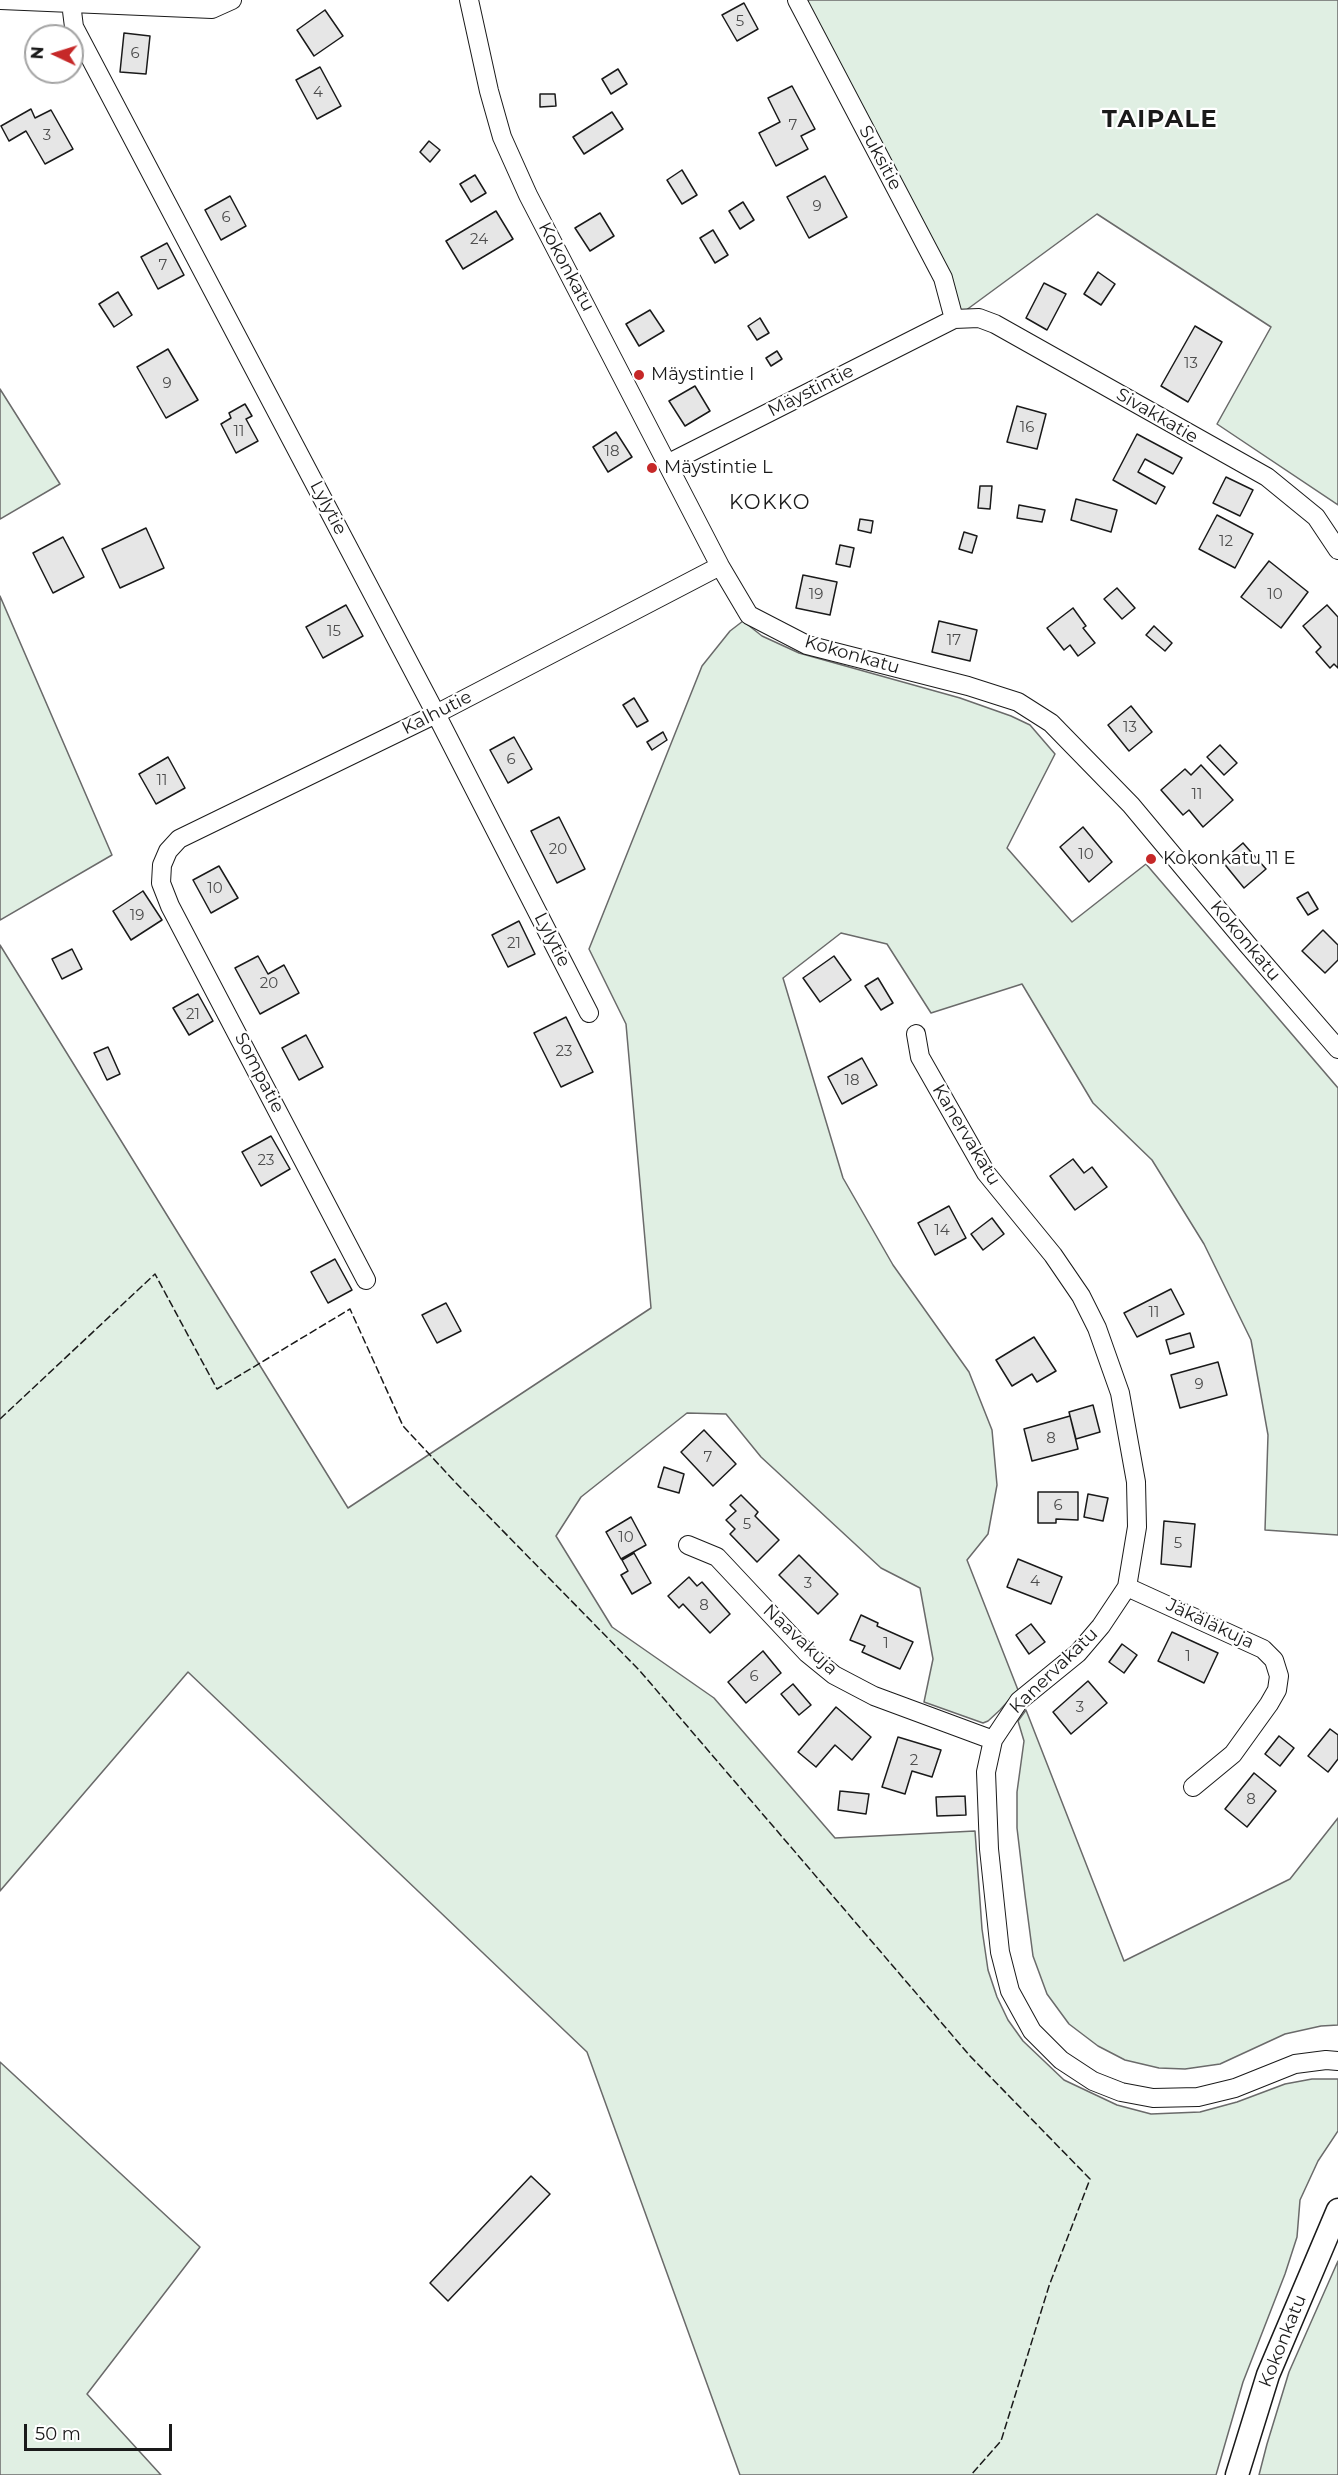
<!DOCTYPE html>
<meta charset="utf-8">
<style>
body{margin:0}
#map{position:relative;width:1338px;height:2475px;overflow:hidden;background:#fff;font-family:Montserrat,sans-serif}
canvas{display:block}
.north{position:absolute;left:24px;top:24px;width:60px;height:60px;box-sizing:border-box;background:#fff;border:2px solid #a3a3a3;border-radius:50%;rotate:274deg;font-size:16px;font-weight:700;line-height:24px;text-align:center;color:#1a1a1a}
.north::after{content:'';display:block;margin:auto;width:21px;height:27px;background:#c62828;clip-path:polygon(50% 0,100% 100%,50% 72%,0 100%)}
.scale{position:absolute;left:24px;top:2424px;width:148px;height:27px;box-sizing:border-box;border:3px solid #1a1a1a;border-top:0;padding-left:8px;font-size:18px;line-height:21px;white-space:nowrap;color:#1a1a1a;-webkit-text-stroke:4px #fff;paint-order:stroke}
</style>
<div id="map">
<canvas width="1338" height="2475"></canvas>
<div class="north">N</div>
<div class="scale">50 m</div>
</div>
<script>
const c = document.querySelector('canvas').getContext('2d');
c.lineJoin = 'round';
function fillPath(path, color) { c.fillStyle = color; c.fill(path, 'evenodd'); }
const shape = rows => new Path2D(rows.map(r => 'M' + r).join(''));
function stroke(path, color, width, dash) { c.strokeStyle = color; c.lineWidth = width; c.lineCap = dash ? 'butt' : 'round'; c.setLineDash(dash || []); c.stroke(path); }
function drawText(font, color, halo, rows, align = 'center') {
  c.font = font + ' Montserrat,sans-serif'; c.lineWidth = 4.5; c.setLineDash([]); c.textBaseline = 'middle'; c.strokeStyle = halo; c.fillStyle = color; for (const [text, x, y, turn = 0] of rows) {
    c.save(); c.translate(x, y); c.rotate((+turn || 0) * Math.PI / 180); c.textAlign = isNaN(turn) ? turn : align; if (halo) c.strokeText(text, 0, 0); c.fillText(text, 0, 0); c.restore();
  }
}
const green = shape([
 [797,0,1338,0,1338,505,1217,424,1271,327,1097,214,954,319,797,0],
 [0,389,60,484,0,519,0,389],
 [0,596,112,855,0,920,0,596],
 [743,621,762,636,799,653,960,698,1011,716,1030,725,1055,754,1007,848,1072,922,1146,864,1338,1088,1338,1535,1265,1530,1268,1435,1251,1340,1204,1244,1152,1160,1093,1103,1022,984,931,1013,887,944,841,933,783,978,843,1178,893,1265,969,1372,992,1430,997,1485,988,1534,967,1560,1018,1690,1000,1710,988,1721,983,1723,924,1702,933,1659,920,1588,881,1568,761,1457,726,1414,687,1413,581,1497,556,1536,612,1627,714,1698,835,1838,975,1831,982,1929,988,1970,997,1997,1008,2020,1023,2041,1064,2080,1117,2105,1151,2114,1200,2112,1237,2102,1285,2084,1312,2079,1338,2079,1338,2131,1318,2161,1300,2200,1297,2237,1285,2274,1243,2382,1216,2475,740,2475,587,2052,188,1672,0,1891,0,945,348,1508,651,1308,626,1024,589,949,702,666,730,631,743,621],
 [1026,1710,1124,1961,1290,1879,1338,1818,1338,2025,1321,2026,1285,2034,1220,2064,1185,2069,1159,2068,1125,2060,1098,2046,1069,2024,1047,1994,1033,1956,1025,1895,1017,1828,1017,1792,1024,1741,1018,1721,1026,1710],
 [0,2062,200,2247,87,2394,161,2475,0,2475,0,2062],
 [1338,2261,1338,2475,1259,2475,1267,2444,1289,2372,1338,2261]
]);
fillPath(green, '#e0efe3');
stroke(green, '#6a6a6a', 1.5);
const building = shape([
 [744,3,758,29,737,41,722,15,744,3],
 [325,10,343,36,314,56,297,30,325,10],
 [124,33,150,36,146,74,120,72,124,33],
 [320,67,341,106,317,119,296,80,320,67],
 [618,69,627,84,611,94,602,79,618,69],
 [792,86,815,129,801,136,808,149,776,166,759,133,780,122,768,98,792,86],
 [540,94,555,94,556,106,540,107,540,94],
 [31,109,35,118,51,110,73,149,45,164,26,131,9,141,1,126,31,109],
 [612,112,623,129,584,154,573,137,612,112],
 [429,141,440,150,430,162,420,152,429,141],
 [682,170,697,195,682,204,667,180,682,170],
 [475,175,486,193,471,202,460,184,475,175],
 [825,176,847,217,809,238,787,197,825,176],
 [230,196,246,226,221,240,205,210,230,196],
 [743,202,754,220,740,229,729,211,743,202],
 [496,211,513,239,463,269,446,241,496,211],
 [600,213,614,236,590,251,575,228,600,213],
 [713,230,728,255,715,263,700,238,713,230],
 [167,243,184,275,158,289,141,257,167,243],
 [1098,272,1115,284,1101,305,1084,294,1098,272],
 [1044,283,1066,294,1047,330,1026,318,1044,283],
 [118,292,132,315,114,327,99,304,118,292],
 [650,310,664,331,639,346,626,324,650,310],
 [760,318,769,333,757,340,748,326,760,318],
 [1195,326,1222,342,1188,402,1161,386,1195,326],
 [168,349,198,400,166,418,137,367,168,349],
 [777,351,782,359,771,366,766,358,777,351],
 [695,386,710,411,685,426,669,401,695,386],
 [245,404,252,416,246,419,258,441,236,453,221,424,231,418,229,413,245,404],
 [1017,406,1046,414,1037,449,1007,442,1017,406],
 [616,432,632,457,608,472,593,447,616,432],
 [1137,434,1182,458,1173,474,1145,459,1138,472,1165,487,1156,504,1113,480,1137,434],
 [1226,477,1253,490,1240,516,1213,503,1226,477],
 [980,486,992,486,990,509,978,508,980,486],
 [1076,499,1117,510,1111,532,1071,520,1076,499],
 [1019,505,1045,510,1042,522,1017,518,1019,505],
 [1217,515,1253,534,1235,568,1199,549,1217,515],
 [860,519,873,521,871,533,858,530,860,519],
 [146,528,164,568,120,588,102,549,146,528],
 [964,532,977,536,972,553,959,549,964,532],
 [63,537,84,577,53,593,33,553,63,537],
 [840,545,854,548,850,567,836,564,840,545],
 [1269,561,1308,592,1281,628,1241,597,1269,561],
 [803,575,837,582,830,615,796,608,803,575],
 [1117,588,1135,608,1122,619,1104,599,1117,588],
 [346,605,363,636,323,658,306,627,346,605],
 [1327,605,1338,617,1338,668,1334,664,1330,668,1316,652,1321,647,1303,626,1327,605],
 [1073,608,1086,626,1083,628,1095,643,1078,656,1070,645,1064,650,1047,628,1073,608],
 [939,621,977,630,970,661,932,652,939,621],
 [1154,626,1172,643,1165,651,1146,635,1154,626],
 [634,698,648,721,637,727,623,705,634,698],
 [1131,706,1152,732,1129,751,1108,725,1131,706],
 [663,732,667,740,652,750,647,742,663,732],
 [514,737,532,769,508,783,490,750,514,737],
 [1220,745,1237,763,1224,775,1207,757,1220,745],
 [168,757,185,788,156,804,139,774,168,757],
 [1201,765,1233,800,1203,827,1189,810,1183,815,1161,790,1185,769,1191,775,1201,765],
 [559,817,585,869,557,883,531,831,559,817],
 [1083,827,1112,862,1089,882,1060,847,1083,827],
 [1243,843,1266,869,1244,888,1222,861,1243,843],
 [219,866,238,898,211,913,193,880,219,866],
 [143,891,162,920,131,940,113,911,143,891],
 [1308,892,1318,909,1308,915,1297,898,1308,892],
 [519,921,535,954,508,967,492,935,519,921],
 [1323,930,1338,945,1338,960,1325,973,1302,951,1323,930],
 [72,949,82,969,62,979,52,959,72,949],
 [258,956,268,974,284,965,299,993,260,1014,235,968,258,956],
 [834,956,851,980,820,1002,803,978,834,956],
 [878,978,893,1003,881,1010,865,986,878,978],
 [198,994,213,1021,189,1035,173,1008,198,994],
 [566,1017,593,1072,561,1087,534,1033,566,1017],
 [306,1035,323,1067,299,1080,282,1048,306,1035],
 [108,1047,120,1074,107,1080,94,1053,108,1047],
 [862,1058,877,1085,842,1104,828,1077,862,1058],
 [271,1136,290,1169,261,1186,242,1152,271,1136],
 [1073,1159,1084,1173,1092,1167,1107,1187,1075,1210,1050,1176,1073,1159],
 [949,1206,966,1238,935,1255,918,1223,949,1206],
 [992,1218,1004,1234,983,1250,971,1234,992,1218],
 [335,1259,352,1290,328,1303,311,1272,335,1259],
 [1171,1289,1184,1314,1137,1337,1124,1313,1171,1289],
 [446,1303,461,1331,437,1343,422,1315,446,1303],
 [1190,1333,1194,1347,1170,1354,1166,1340,1190,1333],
 [1034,1337,1056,1371,1037,1382,1032,1374,1012,1386,996,1360,1034,1337],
 [1218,1362,1227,1395,1180,1408,1171,1375,1218,1362],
 [1093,1405,1100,1432,1076,1439,1069,1412,1093,1405],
 [1070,1416,1078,1449,1032,1461,1024,1429,1070,1416],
 [704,1430,736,1464,713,1486,681,1452,704,1430],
 [664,1467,684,1474,679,1493,658,1487,664,1467],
 [1038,1492,1078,1492,1078,1520,1056,1519,1056,1523,1038,1523,1038,1492],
 [1088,1494,1108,1498,1103,1521,1084,1517,1088,1494],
 [741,1495,758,1512,755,1516,779,1540,757,1562,730,1534,735,1529,726,1520,736,1511,730,1505,741,1495],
 [631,1517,646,1545,621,1559,606,1532,631,1517],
 [1164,1521,1195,1524,1191,1567,1161,1564,1164,1521],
 [634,1553,651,1583,632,1594,621,1575,628,1571,622,1560,634,1553],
 [799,1555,838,1594,818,1614,779,1575,799,1555],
 [1018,1559,1062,1577,1051,1604,1007,1587,1018,1559],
 [689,1577,697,1586,702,1582,730,1614,710,1633,683,1604,679,1608,668,1596,689,1577],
 [861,1615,878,1623,877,1626,913,1642,900,1669,862,1652,865,1646,850,1640,861,1615],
 [1031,1624,1045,1642,1029,1654,1016,1635,1031,1624],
 [1172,1632,1218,1653,1204,1683,1158,1661,1172,1632],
 [1122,1644,1137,1655,1124,1673,1109,1662,1122,1644],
 [763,1651,781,1673,746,1703,728,1682,763,1651],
 [1088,1681,1107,1703,1071,1734,1053,1712,1088,1681],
 [793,1684,811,1705,799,1715,781,1694,793,1684],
 [836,1707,871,1737,852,1760,835,1745,816,1767,798,1752,836,1707],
 [1330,1729,1338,1735,1338,1759,1328,1772,1308,1756,1330,1729],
 [1279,1736,1294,1748,1280,1766,1265,1754,1279,1736],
 [898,1737,941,1750,932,1777,912,1771,905,1794,882,1787,898,1737],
 [1254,1773,1276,1791,1247,1827,1225,1809,1254,1773],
 [840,1791,869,1794,866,1814,838,1810,840,1791],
 [965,1796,966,1815,937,1816,936,1797,965,1796],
 [531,2176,550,2194,448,2301,430,2283,531,2176]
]);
fillPath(building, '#e6e6e6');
stroke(building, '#1a1a1a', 1.5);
const minor = shape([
 [1,0,212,9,232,0],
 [469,0,489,91,502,137,528,195,720,566,749,615,807,645,968,686,1018,702,1051,723,1131,805,1247,944,1338,1049],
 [797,0,943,278,954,319],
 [71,3,74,27,436,714,589,1013],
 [669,463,954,319,979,318,995,324,1267,477,1316,517,1338,550],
 [916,1034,920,1057,986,1173,1053,1255,1081,1296,1097,1328,1120,1393,1136,1482,1137,1527,1127,1587,1101,1626,1078,1653,1019,1701,993,1740,986,1772,989,1849,1000,1952,1010,1991,1032,2031,1061,2060,1093,2081,1121,2092,1153,2098,1198,2097,1235,2088,1295,2064,1326,2060,1338,2061],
 [366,1280,170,906,161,883,162,865,168,851,179,839,436,714,720,566],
 [688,1545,717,1557,807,1653,834,1675,874,1696,993,1740],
 [1127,1587,1263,1649,1274,1660,1279,1676,1277,1690,1269,1704,1233,1754,1193,1787]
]);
const tertiary = shape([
 [1237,2475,1268,2375,1338,2210]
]);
stroke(minor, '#1a1a1a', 20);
stroke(tertiary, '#1a1a1a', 25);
stroke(minor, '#fff', 18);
stroke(tertiary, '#fff', 22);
stroke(shape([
 [0,1419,155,1274,217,1389,350,1309,403,1426,456,1483,640,1671,970,2056,1090,2179,1049,2286,1001,2441,971,2475]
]), '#1a1a1a', 1.5, [8, 3]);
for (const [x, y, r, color] of [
 [639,375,6,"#c62828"],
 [652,468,6,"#c62828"],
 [1151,859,6,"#c62828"]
]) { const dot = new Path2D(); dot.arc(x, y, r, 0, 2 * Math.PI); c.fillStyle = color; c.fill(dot); stroke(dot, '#fff', 2); }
drawText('15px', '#4d4d4d', null, [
 ["5",740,22],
 ["6",135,54],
 ["4",318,93],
 ["7",793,126],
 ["3",47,136],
 ["9",817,207],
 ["6",226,218],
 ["24",479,240],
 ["7",163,266],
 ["13",1191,364],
 ["9",167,384],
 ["16",1027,428],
 ["11",239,432],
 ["18",612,452],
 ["12",1226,542],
 ["19",816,595],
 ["10",1275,595],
 ["15",334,632],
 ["17",954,641],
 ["13",1130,728],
 ["6",511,760],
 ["11",162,781],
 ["11",1197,795],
 ["20",558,850],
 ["10",1086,855],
 ["10",215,889],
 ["19",137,916],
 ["21",514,944],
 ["20",269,984],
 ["21",193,1015],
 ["23",564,1052],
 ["18",852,1081],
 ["23",266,1161],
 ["14",942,1231],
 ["11",1154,1313],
 ["9",1199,1385],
 ["8",1051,1439],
 ["7",708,1458],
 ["6",1058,1506],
 ["5",747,1525],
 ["10",626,1538],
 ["5",1178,1544],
 ["4",1035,1582],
 ["3",808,1584],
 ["8",704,1606],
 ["1",886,1644],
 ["1",1188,1657],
 ["6",754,1677],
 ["3",1080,1708],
 ["2",914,1761],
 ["8",1251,1800]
]);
drawText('18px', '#1a1a1a', '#fff', [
 ["Suksitie",880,158,62],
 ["Kokonkatu",566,267,62],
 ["Mäystintie",811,391,-27],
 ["Sivakkatie",1157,416,30],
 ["Lylytie",328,508,62],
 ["Kokonkatu",852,655,16],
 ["Kalhutie",437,713,-27],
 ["Lylytie",552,940,63],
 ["Kokonkatu",1245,941,50],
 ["Sompatie",259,1073,63],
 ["Kanervakatu",966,1135,59],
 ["Jäkäläkuja",1210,1624,25],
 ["Naavakuja",800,1640,43],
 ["Kanervakatu",1054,1671,-44],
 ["Kokonkatu",1283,2341,-68]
]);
drawText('18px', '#1a1a1a', '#fff', [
 ["Mäystintie I",651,375],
 ["Mäystintie L",664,468],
 ["Kokonkatu 11 E",1163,859]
], 'left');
c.letterSpacing = '1.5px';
drawText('20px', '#1a1a1a', '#fff', [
 ["KOKKO",770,503]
]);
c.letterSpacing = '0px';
c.letterSpacing = '1.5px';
drawText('bold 24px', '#1a1a1a', '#fff', [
 ["TAIPALE",1160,120]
]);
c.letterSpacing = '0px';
</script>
